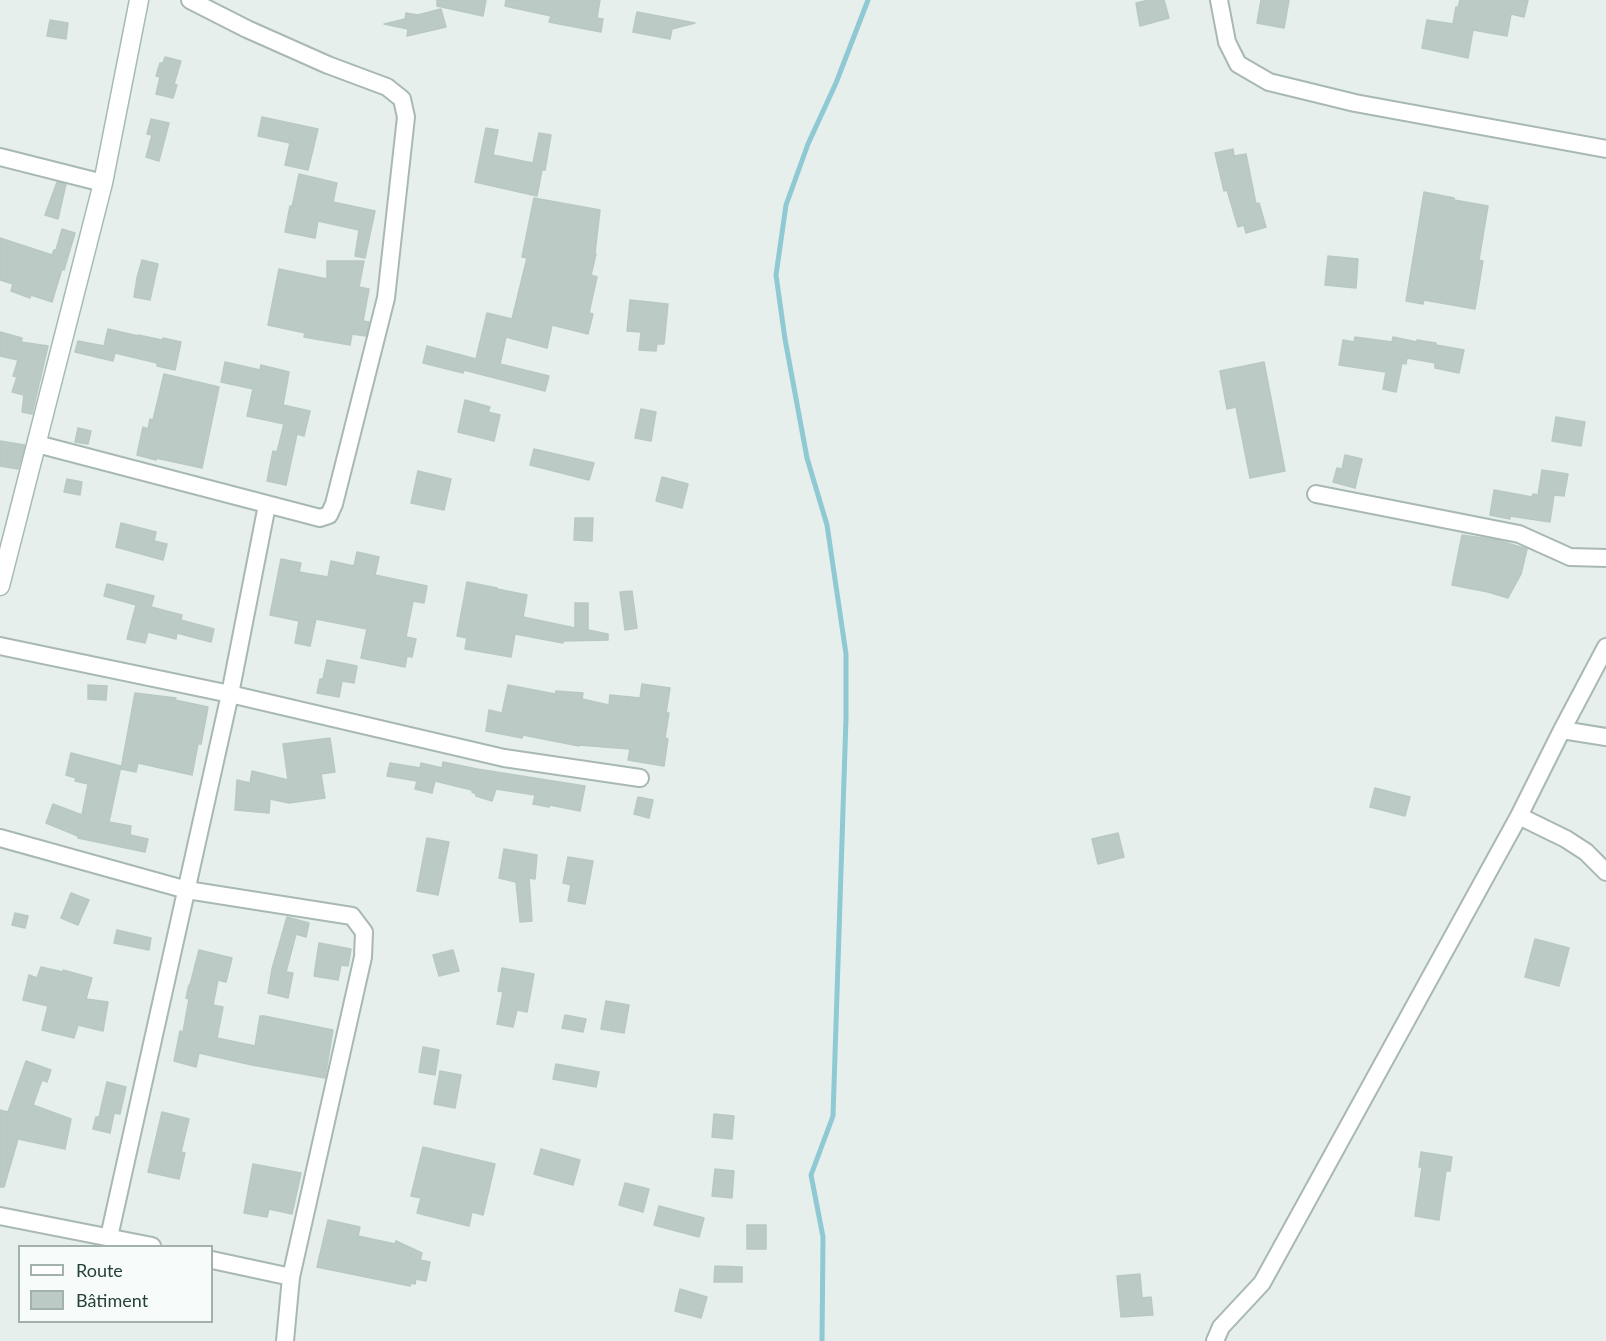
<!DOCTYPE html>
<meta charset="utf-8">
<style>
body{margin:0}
#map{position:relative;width:1606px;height:1341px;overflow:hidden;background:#e6efeb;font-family:Lato,sans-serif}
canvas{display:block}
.legend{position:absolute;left:18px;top:1245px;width:195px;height:78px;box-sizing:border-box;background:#f7fbf9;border:2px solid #a3b1ad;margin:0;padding:8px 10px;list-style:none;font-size:18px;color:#24423a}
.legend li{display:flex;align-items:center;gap:12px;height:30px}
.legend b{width:30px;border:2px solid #a3b1ad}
</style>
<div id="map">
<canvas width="1606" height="1341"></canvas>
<ul class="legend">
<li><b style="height:8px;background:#fff"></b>Route</li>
<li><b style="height:16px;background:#bbcac4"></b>Bâtiment</li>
</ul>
</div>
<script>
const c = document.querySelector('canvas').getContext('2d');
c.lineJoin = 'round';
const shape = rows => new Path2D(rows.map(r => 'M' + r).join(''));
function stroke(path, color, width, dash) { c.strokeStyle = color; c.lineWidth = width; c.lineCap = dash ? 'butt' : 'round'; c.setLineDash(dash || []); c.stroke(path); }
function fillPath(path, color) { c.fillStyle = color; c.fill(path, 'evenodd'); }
stroke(shape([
 [822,1341,823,1237,811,1175,833,1116,846,718,846,654,827,525,807,458,785,339,776,275,786,205,808,144,836,83,868,0]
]), '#8ec9d4', 5);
const building = shape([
 [437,0,486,0,483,16,437,6,437,0],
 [506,0,600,0,597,18,603,19,601,32,549,22,551,16,505,6,506,0],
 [1149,0,1164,0,1169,18,1140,26,1136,3,1149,0],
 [1261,0,1289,0,1284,28,1257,23,1261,0],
 [1460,0,1528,0,1524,17,1511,14,1507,36,1473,30,1468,58,1422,48,1427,20,1453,24,1456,7,1458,7,1460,0],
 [441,9,446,27,407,36,408,29,384,24,405,19,406,13,418,15,441,9],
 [637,12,695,23,672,29,670,39,633,32,637,12],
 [50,20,68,23,66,39,47,36,50,20],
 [165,57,181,61,174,84,177,85,173,98,156,94,160,77,156,76,160,63,163,63,165,57],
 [262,117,318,129,308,170,285,165,290,143,258,136,262,117],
 [151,119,169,123,159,161,146,157,152,135,147,134,151,119],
 [486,128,498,130,493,155,533,163,539,133,551,135,545,170,542,170,537,196,475,182,486,128],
 [1233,149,1234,156,1246,154,1256,204,1259,203,1266,227,1246,233,1244,225,1238,227,1227,190,1224,191,1215,153,1233,149],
 [299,174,337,183,333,202,375,211,365,258,355,256,359,230,318,221,315,238,285,232,290,206,292,207,299,174],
 [57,182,66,184,58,219,45,215,57,182],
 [1424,192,1454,198,1454,200,1488,206,1479,260,1483,261,1475,309,1424,300,1423,304,1406,301,1424,192],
 [534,198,600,210,595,253,596,254,591,275,597,277,589,313,593,314,588,334,552,325,547,348,506,337,500,364,549,376,545,391,464,370,463,373,423,363,427,346,476,359,487,313,512,319,527,258,522,257,534,198],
 [62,229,75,233,64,270,62,269,52,302,31,295,30,298,11,291,13,284,0,280,0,238,52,255,54,250,56,250,62,229],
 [1328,256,1358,259,1356,288,1325,285,1328,256],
 [142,260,158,264,150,300,134,297,137,278,142,260],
 [327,261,364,261,359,287,369,289,363,321,369,322,366,336,352,334,350,345,304,337,305,333,268,325,279,269,327,279,327,261],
 [630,300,668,304,664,344,657,344,656,351,639,350,641,332,627,331,630,300],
 [108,329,138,336,138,335,162,340,163,338,181,342,175,370,157,366,157,363,115,353,113,361,75,352,78,341,104,346,108,329],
 [0,332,22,338,21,342,48,346,32,414,22,412,24,395,12,392,17,377,13,376,18,360,0,356,0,332],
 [1355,337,1392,342,1393,337,1417,342,1417,340,1436,343,1436,345,1464,350,1459,373,1435,368,1435,363,1407,358,1406,364,1402,363,1396,392,1383,389,1386,372,1339,365,1343,340,1354,342,1355,337],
 [225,362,260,370,261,365,289,372,283,405,310,411,304,436,297,434,286,485,267,481,273,451,277,452,284,424,247,416,253,389,221,382,225,362],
 [1264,362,1285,471,1250,478,1236,407,1227,409,1220,371,1264,362],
 [164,374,219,387,202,468,156,458,156,460,137,455,143,427,148,429,150,419,153,420,164,374],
 [465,400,490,407,488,412,500,415,494,441,458,432,465,400],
 [641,409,656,412,651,441,635,438,641,409],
 [1556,417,1585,422,1581,446,1552,441,1556,417],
 [78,428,91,431,88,444,75,442,78,428],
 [0,441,25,445,18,469,0,466,0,441],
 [534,449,594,463,589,480,530,465,534,449],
 [1345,455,1362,459,1355,488,1333,482,1337,468,1342,469,1345,455],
 [1542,470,1568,474,1564,496,1554,495,1550,522,1510,516,1510,519,1490,515,1494,490,1532,497,1533,494,1538,495,1542,470],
 [418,471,451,479,444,510,411,503,418,471],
 [662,477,688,484,682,508,656,501,662,477],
 [67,479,82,482,80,495,64,492,67,479],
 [575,518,593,518,592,541,574,540,575,518],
 [121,523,156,532,154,541,167,544,163,560,116,547,121,523],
 [1462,535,1497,540,1527,549,1521,574,1508,598,1488,592,1452,585,1462,535],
 [357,552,379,557,375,575,427,586,424,603,413,601,406,637,416,639,412,657,407,656,405,667,361,658,367,629,316,619,310,646,295,643,299,621,270,615,281,559,301,563,299,572,328,577,331,561,354,566,357,552],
 [467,582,497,588,497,589,527,595,523,617,575,628,575,603,588,603,588,630,608,634,608,640,563,641,563,643,515,634,511,657,465,649,467,638,457,636,467,582],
 [107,584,154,596,151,607,182,615,181,620,214,629,211,642,177,633,176,639,148,632,145,643,127,639,136,605,104,596,107,584],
 [632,591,637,628,625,630,620,592,632,591],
 [327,660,357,666,354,683,342,681,339,697,317,693,320,679,323,679,327,660],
 [642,684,670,688,666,713,669,713,665,738,668,739,664,766,628,760,630,749,579,745,579,746,523,735,522,738,486,731,489,710,502,713,508,685,555,694,556,691,583,693,582,699,609,705,610,695,640,698,642,684],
 [88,685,107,686,106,700,88,699,88,685],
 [135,693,176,698,175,700,208,707,201,744,198,744,192,775,138,763,136,772,121,769,135,693],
 [330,738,335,772,321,774,325,798,289,803,270,799,269,813,235,810,237,780,250,783,252,771,288,780,283,744,330,738],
 [71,753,121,766,109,822,131,826,130,835,148,839,145,852,78,838,78,836,46,823,53,804,82,815,88,784,75,781,76,778,66,775,71,753],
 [443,762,477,769,585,786,580,811,550,805,549,807,533,804,535,795,496,789,492,801,476,796,476,794,472,792,472,790,435,781,432,793,415,789,417,781,387,776,390,763,420,768,421,763,442,768,443,762],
 [1375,788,1410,797,1405,816,1370,807,1375,788],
 [638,797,653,800,649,818,634,814,638,797],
 [1118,833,1124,857,1098,864,1092,839,1118,833],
 [427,838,449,842,438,895,417,891,427,838],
 [504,849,537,855,535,879,529,878,532,921,520,922,516,882,499,878,504,849],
 [568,857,593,861,585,904,568,901,571,885,563,883,568,857],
 [71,893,89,900,78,925,61,918,71,893],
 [15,913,28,916,25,928,12,925,15,913],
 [287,917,309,923,306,937,296,934,286,972,293,973,288,998,268,993,272,969,287,917],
 [117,930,151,938,149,950,114,943,117,930],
 [1535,939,1569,948,1559,986,1525,977,1535,939],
 [319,943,351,949,348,966,341,965,338,980,314,976,319,943],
 [199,950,232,958,226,982,218,980,213,1005,223,1007,217,1038,255,1046,260,1016,264,1016,333,1030,325,1078,252,1065,199,1053,196,1067,174,1061,180,1031,183,1032,189,999,186,998,189,985,190,985,199,950],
 [453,950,459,971,439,976,433,955,453,950],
 [41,967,63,972,63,970,92,978,86,999,108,1002,103,1031,78,1025,74,1038,42,1030,48,1006,23,1000,29,975,37,978,41,967],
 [502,968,534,974,527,1012,517,1010,513,1027,497,1024,503,992,498,991,502,968],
 [606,1001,629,1005,624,1033,601,1029,606,1001],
 [565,1015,586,1019,583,1032,562,1028,565,1015],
 [423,1047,439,1050,435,1075,419,1072,423,1047],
 [26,1061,51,1070,47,1082,42,1080,33,1105,71,1119,65,1149,18,1139,4,1187,0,1187,0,1110,8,1112,26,1061],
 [556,1064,599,1072,596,1087,553,1079,556,1064],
 [440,1071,461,1075,455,1108,434,1104,440,1071],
 [107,1082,126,1087,120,1114,114,1113,110,1133,93,1129,96,1117,99,1117,107,1082],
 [162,1112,189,1119,181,1152,185,1153,179,1179,148,1172,162,1112],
 [714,1114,734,1116,732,1139,712,1137,714,1114],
 [423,1147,495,1164,483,1215,472,1212,469,1226,417,1213,421,1198,411,1196,423,1147],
 [541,1149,580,1160,573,1185,534,1174,541,1149],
 [1421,1152,1452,1157,1450,1171,1446,1171,1439,1220,1415,1216,1422,1167,1419,1167,1421,1152],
 [253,1164,301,1173,292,1214,269,1209,267,1217,244,1213,253,1164],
 [715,1169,734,1171,732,1198,712,1196,715,1169],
 [625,1183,649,1189,643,1212,619,1205,625,1183],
 [659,1206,704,1218,699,1237,654,1225,659,1206],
 [328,1220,360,1227,358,1236,395,1244,396,1241,422,1253,420,1260,430,1262,426,1281,416,1279,415,1284,411,1283,410,1286,317,1267,328,1220],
 [747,1225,766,1225,766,1249,747,1249,747,1225],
 [715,1266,742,1267,742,1282,714,1282,715,1266],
 [1140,1274,1142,1298,1151,1297,1153,1315,1121,1317,1117,1276,1140,1274],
 [680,1289,707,1297,701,1318,675,1311,680,1289]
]);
fillPath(building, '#bbcac4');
stroke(building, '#b8c9c2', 1.5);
const street = shape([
 [1219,0,1227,42,1238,64,1269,82,1355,103,1606,149],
 [0,157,103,183],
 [37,444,320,518,329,515,334,504,386,298,406,117,402,99,387,87,328,65,247,29,190,0],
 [1316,494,1519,534,1570,557,1606,558],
 [0,646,230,694,504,758,640,778],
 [1562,730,1606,737],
 [1519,816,1566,839,1586,852,1606,872],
 [0,838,187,890,352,916,364,932,363,957,291,1277,285,1341],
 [0,1216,152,1246],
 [109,1237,230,694,267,505],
 [212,1260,291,1277],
 [1215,1341,1221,1327,1262,1283,1519,816,1562,730,1606,647]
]);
const secondary = shape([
 [0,586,103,183,139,0]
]);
stroke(street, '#a8b8b2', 20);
stroke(secondary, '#a4bbb3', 21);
stroke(street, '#fff', 16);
stroke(secondary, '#fff', 18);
</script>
